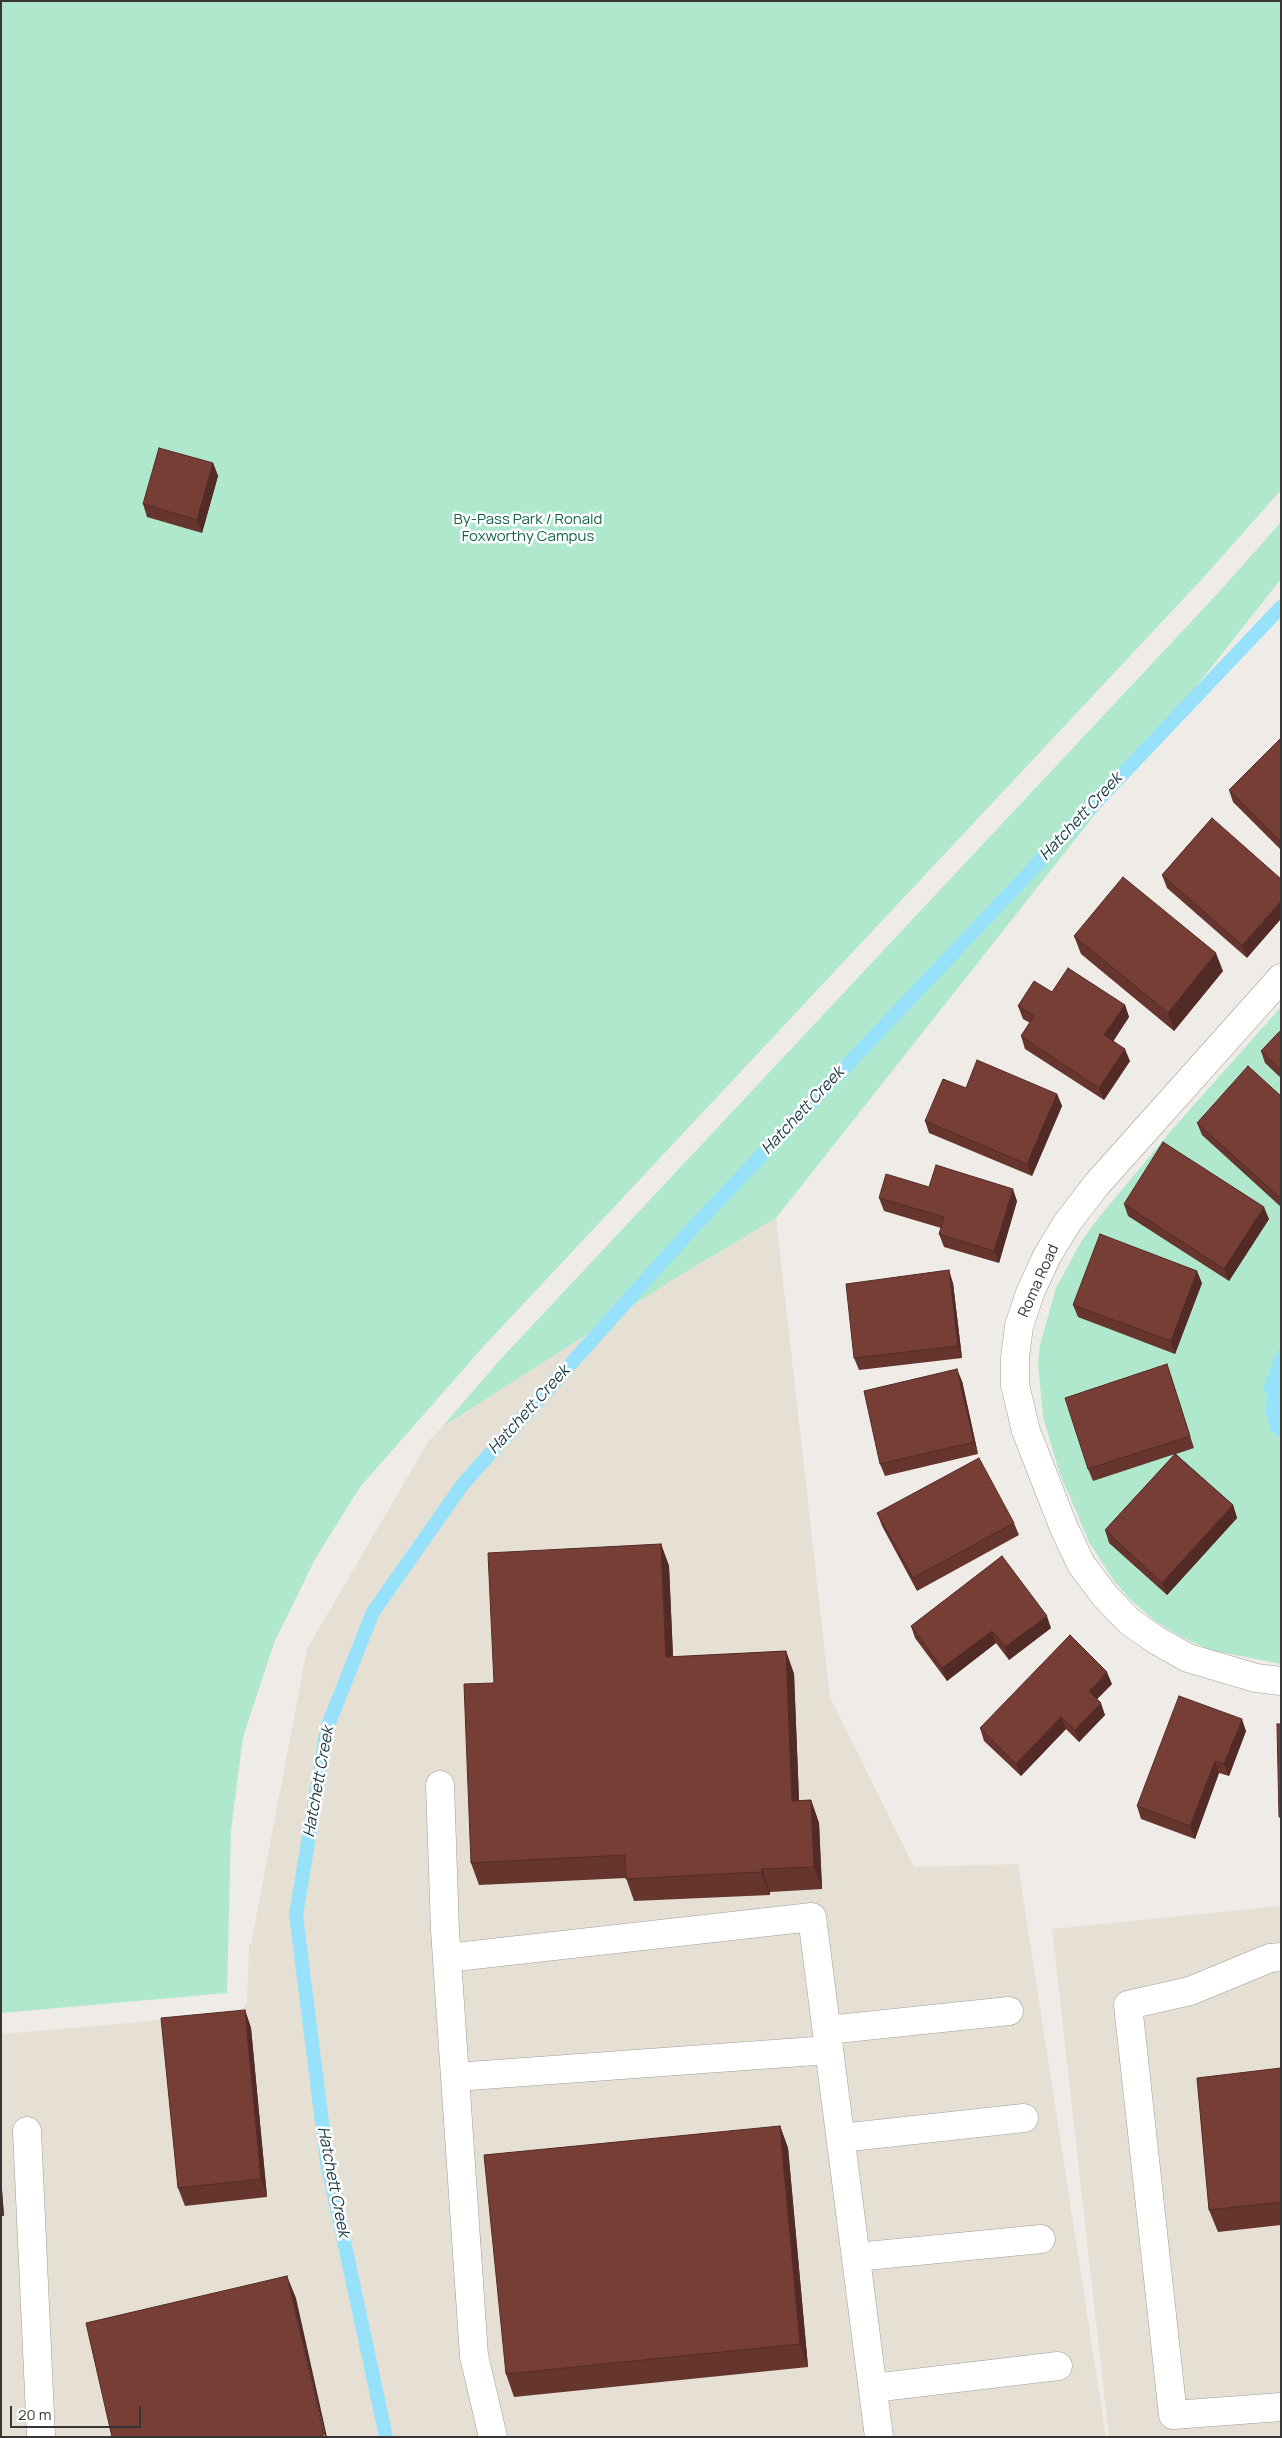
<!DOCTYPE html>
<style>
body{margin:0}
#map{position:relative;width:1282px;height:2438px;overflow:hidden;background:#efece8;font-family:Manrope,sans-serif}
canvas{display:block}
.frame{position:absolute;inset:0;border:2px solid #373635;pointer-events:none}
.scale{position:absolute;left:10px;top:2406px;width:131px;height:22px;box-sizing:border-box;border:2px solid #373635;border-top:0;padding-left:6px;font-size:15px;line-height:18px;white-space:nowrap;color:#373635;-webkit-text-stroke:4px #fff;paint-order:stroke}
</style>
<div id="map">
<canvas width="1282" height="2438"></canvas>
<div class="frame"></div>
<div class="scale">20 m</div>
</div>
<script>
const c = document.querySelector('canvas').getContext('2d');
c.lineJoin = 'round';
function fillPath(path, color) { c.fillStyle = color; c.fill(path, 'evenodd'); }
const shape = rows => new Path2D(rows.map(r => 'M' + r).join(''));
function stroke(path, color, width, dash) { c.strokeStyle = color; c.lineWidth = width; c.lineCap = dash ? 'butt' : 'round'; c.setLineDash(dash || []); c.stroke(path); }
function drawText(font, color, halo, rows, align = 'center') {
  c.font = font + ' Manrope,sans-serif'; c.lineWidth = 5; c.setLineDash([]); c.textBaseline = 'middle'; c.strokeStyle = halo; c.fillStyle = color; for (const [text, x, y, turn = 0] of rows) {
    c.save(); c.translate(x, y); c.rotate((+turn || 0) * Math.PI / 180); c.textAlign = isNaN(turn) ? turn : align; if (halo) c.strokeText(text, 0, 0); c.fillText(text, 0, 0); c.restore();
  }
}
fillPath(shape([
 [776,1218,830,1697,914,1867,1018,1864,1106,2437,1,2437,1,2034,231,2014,243,2008,247,2002,249,1944,251,1944,307,1649,428,1442,442,1427,674,1279],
 [1281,1906,1281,2437,1109,2437,1052,1929]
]), '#e6dfd4');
fillPath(shape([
 [1,1,1281,1,1281,490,1203,578,483,1347,360,1487,315,1559,274,1643,243,1737,231,1830,227,1993,1,2013],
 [1281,522,1281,579,776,1218,674,1279,442,1427,499,1361,1219,592],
 [1281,1007,1281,1664,1210,1650,1180,1636,1155,1621,1130,1599,1114,1581,1089,1542,1060,1474,1043,1417,1038,1364,1040,1345,1056,1288,1081,1242,1096,1221,1170,1132]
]), '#afe8cc');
fillPath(shape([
 [1281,1345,1281,1438,1271,1431,1265,1412,1268,1395,1263,1389,1274,1358]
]), '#97e2fa');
stroke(shape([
 [386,2437,327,2162,296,1915,327,1728,373,1612,463,1484,689,1232,1281,607]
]), '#97e2fa', 14);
const minor = shape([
 [1281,978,1097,1184,1067,1223,1047,1256,1030,1293,1019,1326,1015,1358,1015,1385,1026,1431,1064,1528,1081,1564,1105,1596,1129,1621,1156,1640,1188,1658,1256,1678,1281,1681],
 [440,1785,445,1930,474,2356,493,2437],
 [1281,1957,1270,1958,1190,1991,1128,2005,1173,2415,1281,2407],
 [447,1958,812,1917,879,2437],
 [827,2030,1009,2011],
 [455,2077,829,2050],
 [27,2131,41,2437],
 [841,2138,1024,2118],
 [856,2257,1041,2239],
 [873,2388,1058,2366]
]);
stroke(minor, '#a09d99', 29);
stroke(minor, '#fff', 28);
fillPath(shape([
 [213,463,218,476,202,533,147,517,143,504],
 [1281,738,1281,850,1233,802,1229,790],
 [1212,818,1247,958,1167,888,1162,875],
 [1074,936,1223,971,1174,1031,1081,954],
 [1052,992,1125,1005,1129,1017,1113,1041,1130,1061,1104,1100,1025,1049,1021,1036,1030,1023,1023,1019,1018,1006],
 [1281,1030,1281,1078,1265,1063,1261,1051],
 [966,1088,1057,1094,1062,1106,1032,1176,929,1133,925,1121],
 [1281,1096,1281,1207,1202,1135,1197,1123],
 [929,1187,1017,1201,999,1263,944,1247,939,1234,941,1228,884,1211,879,1198],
 [1124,1204,1269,1219,1229,1281,1128,1216],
 [953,1283,962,1358,859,1370,854,1358],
 [1202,1283,1175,1354,1078,1317,1073,1305],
 [1171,1376,1194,1448,1176,1454,1233,1505,1237,1518,1167,1595,1109,1543,1105,1530,1175,1454,1093,1481,1088,1469],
 [962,1381,978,1454,885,1476,880,1464],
 [877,1513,1014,1523,1019,1535,917,1591,882,1526],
 [661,1544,669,1566,673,1657,786,1651,794,1674,799,1801,811,1800,819,1823,822,1889,770,1892,770,1895,634,1901,626,1878,479,1885,471,1863,494,1683],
 [911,1626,1051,1628,1009,1660,996,1643,947,1681,915,1638],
 [1112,1684,1097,1699,1105,1715,1079,1742,1066,1729,1021,1776,984,1741,980,1728],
 [1246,1731,1229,1776,1219,1773,1195,1839,1141,1819,1137,1806],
 [245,2010,251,2028,267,2197,185,2206,178,2188],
 [1281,2068,1281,2225,1218,2232,1209,2210],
 [780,2126,788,2148,808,2367,514,2397,506,2374],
 [1,2177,4,2216,1,2216]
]), '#66352e');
fillPath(shape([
 [213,463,218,476,202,533,197,520],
 [1281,901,1281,919,1247,958,1242,945],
 [1216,953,1223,971,1174,1031,1168,1013],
 [1125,1005,1129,1017,1109,1048,1104,1035],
 [1125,1049,1130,1061,1104,1100,1099,1088],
 [1057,1094,1062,1106,1032,1176,1027,1164],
 [1013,1189,1017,1201,999,1263,994,1251],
 [1264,1207,1269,1219,1229,1281,1224,1269],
 [949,1270,953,1283,962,1358,958,1346],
 [1197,1271,1202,1283,1175,1354,1171,1341],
 [957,1369,962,1381,978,1454,974,1442],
 [1233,1505,1237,1518,1167,1595,1162,1583],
 [661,1544,669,1566,674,1679,666,1657],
 [1047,1616,1051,1628,1009,1660,1005,1647],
 [992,1631,996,1643,947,1681,942,1668],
 [786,1651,794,1674,800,1824,792,1801],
 [1107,1672,1112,1684,1093,1703,1089,1691],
 [1101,1703,1105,1715,1079,1742,1075,1730],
 [1061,1717,1066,1729,1021,1776,1016,1764],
 [1242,1719,1246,1731,1229,1776,1224,1764],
 [1215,1761,1219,1773,1195,1839,1190,1826],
 [811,1800,819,1823,822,1889,814,1867],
 [762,1869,770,1892,770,1895,761,1872],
 [245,2010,251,2028,267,2197,261,2179],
 [780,2126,788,2148,808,2367,800,2344],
 [1,2177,4,2216,1,2208],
 [287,2276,296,2298,327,2437,325,2437]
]), '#532b26');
const building = shape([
 [159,448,213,463,197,520,143,504,159,448],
 [1281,738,1281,842,1229,790,1281,738],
 [1212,818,1281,879,1281,901,1242,945,1162,875,1212,818],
 [1123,877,1216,953,1168,1013,1074,936,1123,877],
 [1068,968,1125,1005,1104,1035,1125,1049,1099,1088,1021,1036,1034,1016,1018,1006,1034,981,1052,992,1068,968],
 [1281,1030,1281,1070,1261,1051,1281,1030],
 [977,1060,1057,1094,1027,1164,925,1121,943,1079,966,1088,977,1060],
 [1248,1066,1281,1096,1281,1196,1279,1197,1197,1123,1248,1066],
 [1163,1142,1264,1207,1224,1269,1124,1204,1163,1142],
 [936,1165,1013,1189,994,1251,939,1234,944,1217,879,1198,886,1174,929,1187,936,1165],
 [1100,1234,1197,1271,1171,1341,1073,1305,1100,1234],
 [949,1270,958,1346,854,1358,846,1284,949,1270],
 [1167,1364,1190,1436,1088,1469,1065,1398,1167,1364],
 [957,1369,974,1442,880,1464,864,1391,957,1369],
 [1175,1454,1233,1505,1162,1583,1105,1530,1175,1454],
 [979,1458,1014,1523,913,1578,877,1513,979,1458],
 [661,1544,666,1657,786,1651,792,1801,811,1800,814,1867,762,1869,761,1872,626,1879,625,1855,471,1863,464,1684,494,1683,488,1553,661,1544],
 [1002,1556,1047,1616,1005,1647,992,1631,942,1668,911,1626,1002,1556],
 [1070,1635,1107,1672,1089,1691,1101,1703,1075,1730,1061,1717,1016,1764,980,1728,1070,1635],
 [1179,1696,1242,1719,1224,1764,1215,1761,1190,1826,1137,1806,1179,1696],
 [1277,1724,1281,1724,1281,1817,1279,1817,1277,1724],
 [245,2010,261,2179,178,2188,161,2018,245,2010],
 [1281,2068,1281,2202,1209,2210,1197,2078,1281,2068],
 [780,2126,800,2344,506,2374,484,2155,780,2126],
 [287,2276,324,2435,316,2437,112,2437,86,2323,287,2276]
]);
fillPath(building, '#773e36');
stroke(building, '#532b26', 1);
drawText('15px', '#146447', '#fff', [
 ["By-Pass Park / Ronald",528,520],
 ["Foxworthy Campus",528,537]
]);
drawText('15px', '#373635', '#fff', [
 ["Roma Road",1039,1281,-66]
]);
drawText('italic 16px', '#163944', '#fff', [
 ["Hatchett Creek",1081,817,-47],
 ["Hatchett Creek",803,1111,-47],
 ["Hatchett Creek",529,1410,-48],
 ["Hatchett Creek",319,1782,-80],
 ["Hatchett Creek",333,2182,79]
]);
</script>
